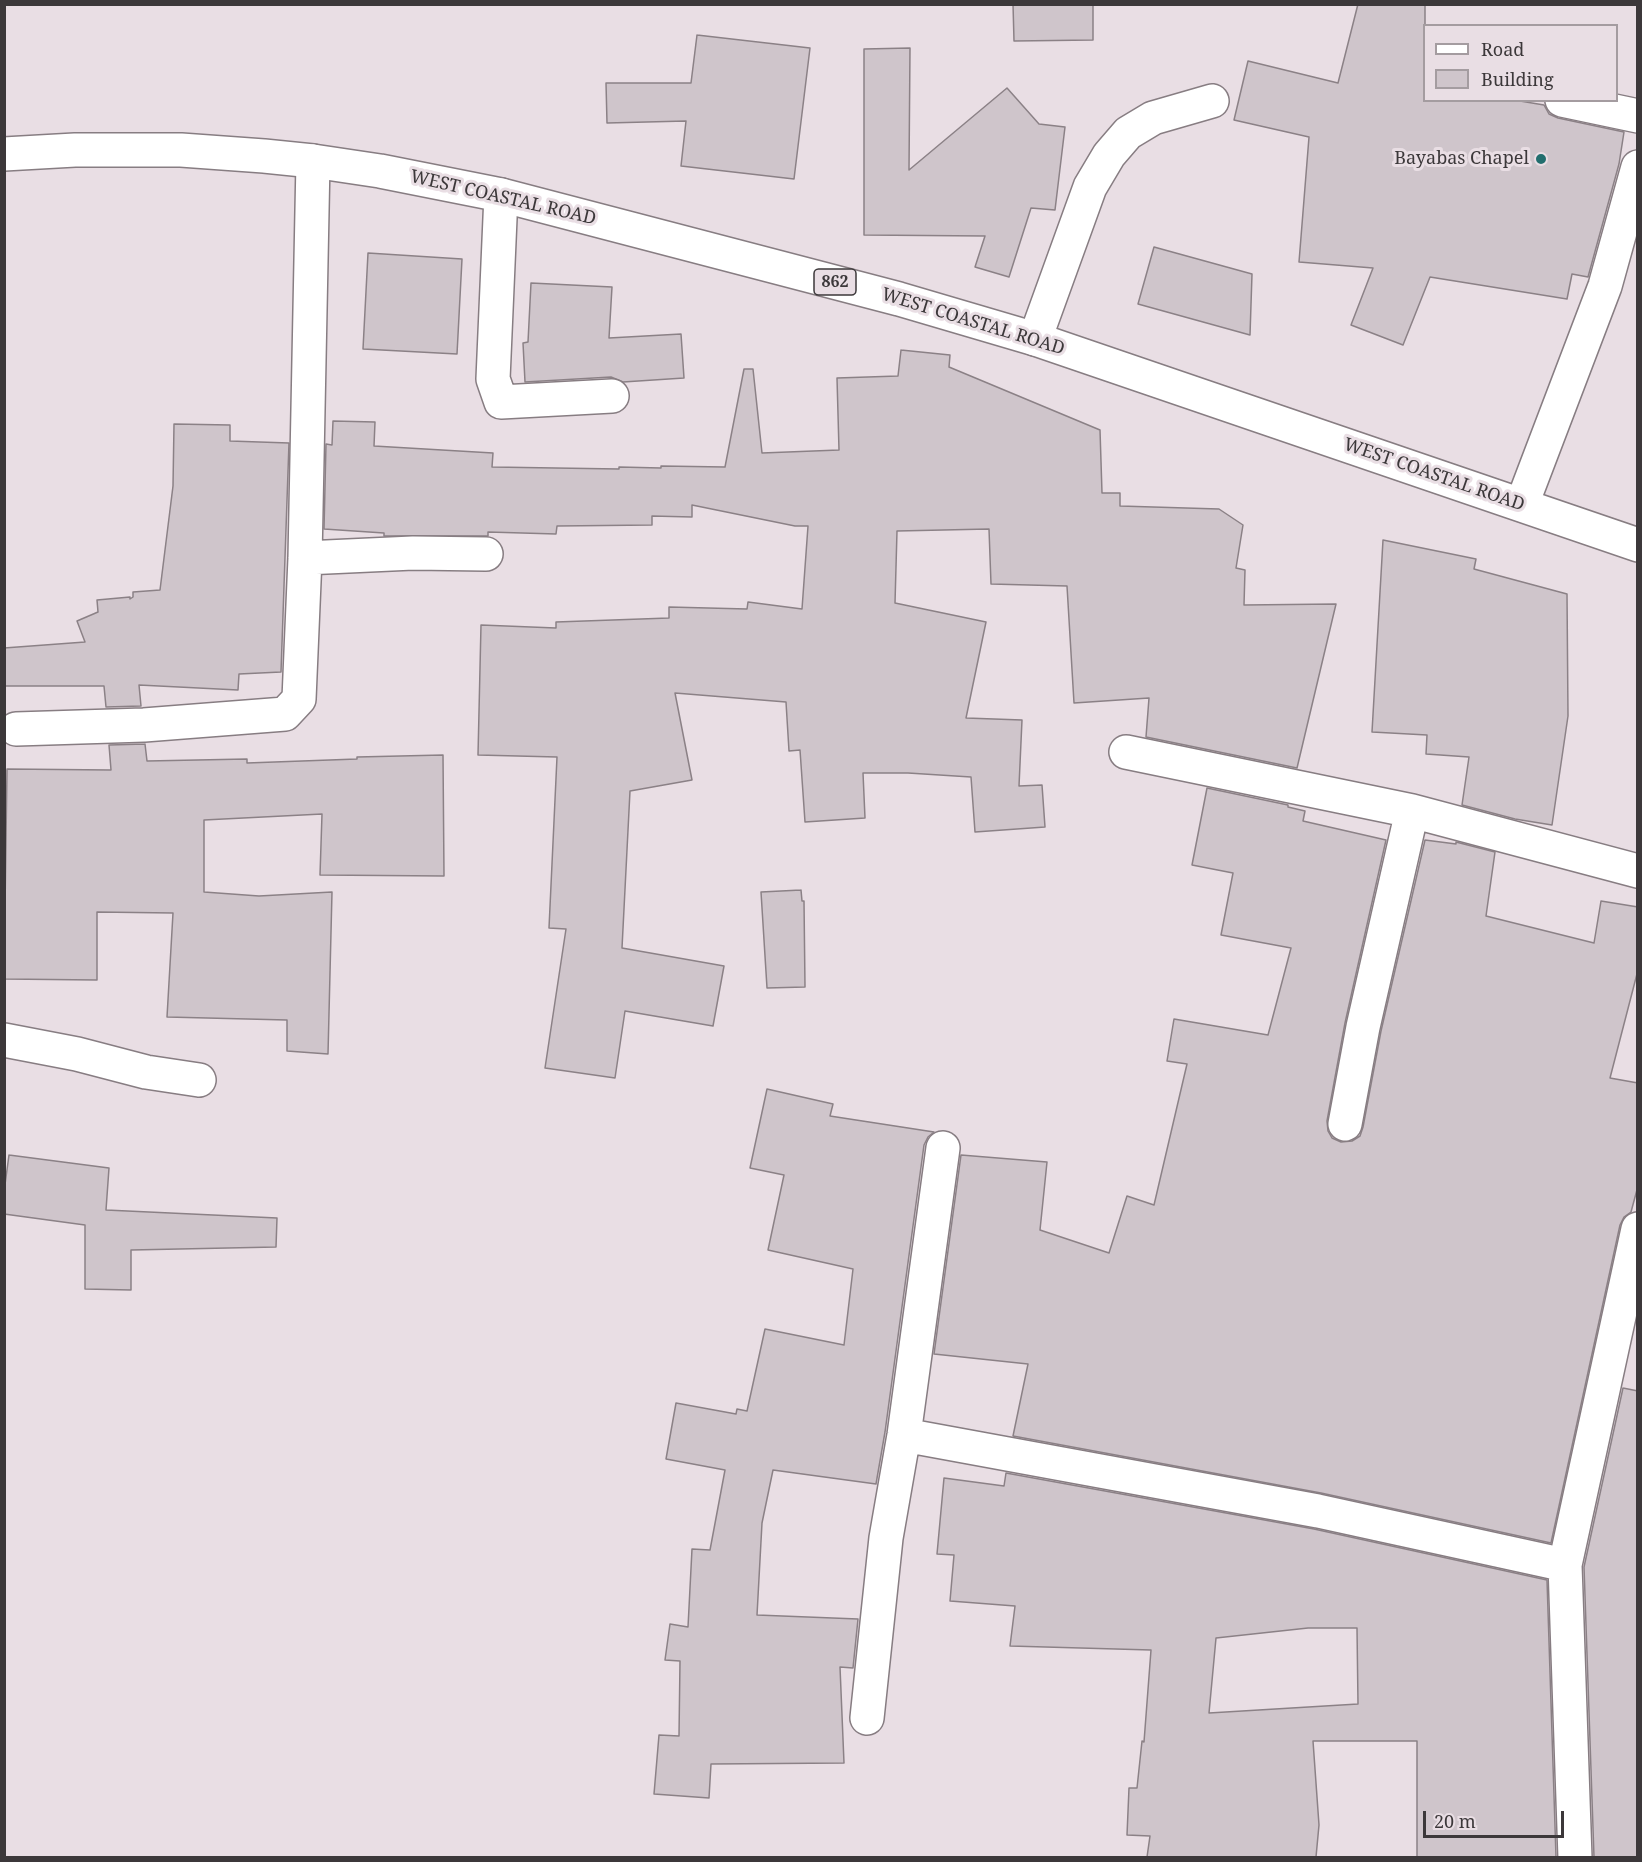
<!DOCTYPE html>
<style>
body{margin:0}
#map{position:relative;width:1642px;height:1862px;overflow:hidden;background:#e9dee4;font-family:"Noto Serif",serif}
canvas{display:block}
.frame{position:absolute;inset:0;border:6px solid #3c383a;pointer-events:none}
.legend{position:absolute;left:1423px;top:24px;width:195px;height:78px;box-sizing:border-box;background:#e9dee4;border:2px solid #a49ca0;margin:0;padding:8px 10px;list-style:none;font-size:18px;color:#3c383a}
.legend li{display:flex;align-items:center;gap:12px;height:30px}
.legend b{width:30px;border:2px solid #a49ca0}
.scale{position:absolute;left:1423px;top:1811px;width:141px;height:27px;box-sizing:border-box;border:3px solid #3c383a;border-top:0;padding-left:8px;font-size:18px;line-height:21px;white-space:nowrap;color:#3c383a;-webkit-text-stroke:4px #e9dee4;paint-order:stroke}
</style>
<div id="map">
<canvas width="1642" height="1862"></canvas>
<div class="frame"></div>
<ul class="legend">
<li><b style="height:8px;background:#fff"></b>Road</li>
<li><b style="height:16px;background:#cfc5cb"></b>Building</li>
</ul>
<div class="scale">20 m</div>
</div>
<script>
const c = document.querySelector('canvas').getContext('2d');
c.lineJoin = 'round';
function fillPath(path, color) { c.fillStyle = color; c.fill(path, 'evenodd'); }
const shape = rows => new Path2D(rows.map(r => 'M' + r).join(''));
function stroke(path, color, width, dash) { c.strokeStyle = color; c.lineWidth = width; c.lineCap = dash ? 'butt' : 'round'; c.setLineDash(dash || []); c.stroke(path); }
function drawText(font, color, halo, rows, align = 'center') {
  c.font = font + ' "Noto Serif",serif'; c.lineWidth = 6; c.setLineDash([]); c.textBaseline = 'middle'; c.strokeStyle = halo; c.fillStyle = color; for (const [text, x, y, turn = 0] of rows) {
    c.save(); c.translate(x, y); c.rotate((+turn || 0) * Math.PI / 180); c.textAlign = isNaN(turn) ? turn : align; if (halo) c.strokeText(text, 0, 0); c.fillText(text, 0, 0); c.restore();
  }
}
const building = shape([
 [1013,4,1093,4,1093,40,1014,41,1013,4],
 [1358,4,1425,4,1425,100,1514,100,1544,105,1549,114,1558,118,1624,132,1619,164,1588,277,1572,274,1567,299,1430,277,1403,345,1351,325,1373,268,1299,262,1309,137,1234,120,1248,61,1338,83,1358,4],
 [697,35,810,48,794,179,681,166,686,121,607,123,606,83,691,83,697,35],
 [910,48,909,170,1007,88,1039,124,1065,127,1055,210,1031,208,1009,277,975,267,985,236,864,235,864,49,910,48],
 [1154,247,1252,274,1250,335,1138,304,1154,247],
 [368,253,462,259,457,354,363,349,368,253],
 [531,283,612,287,609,338,681,334,684,378,623,382,611,377,525,382,523,343,528,342,531,283],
 [901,350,950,355,949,367,1100,430,1102,493,1120,493,1120,506,1219,509,1243,525,1236,568,1245,570,1244,605,1336,604,1297,768,1146,737,1149,698,1074,703,1067,586,991,584,989,529,897,531,895,603,986,622,966,718,1022,720,1019,786,1042,785,1045,827,975,832,971,777,908,773,863,773,865,818,805,822,800,750,789,751,786,702,675,693,692,780,630,791,622,948,724,966,713,1026,625,1011,615,1078,545,1068,566,929,549,928,557,757,478,755,481,625,556,628,556,622,669,618,669,607,747,609,748,602,802,609,808,526,795,526,692,505,692,517,652,516,652,525,557,526,556,534,488,532,488,536,384,536,384,533,324,529,326,444,332,445,333,421,375,422,374,446,493,453,492,467,619,469,619,467,661,468,661,466,725,467,744,369,753,369,762,453,839,450,837,378,898,376,901,350],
 [174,424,230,425,230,441,289,443,281,672,239,674,238,690,139,685,141,706,106,707,104,686,4,686,4,648,85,642,77,621,98,612,97,600,130,597,130,599,133,597,133,592,160,590,173,486,174,424],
 [1383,540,1476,559,1474,569,1567,594,1568,716,1552,825,1515,819,1462,805,1469,757,1426,754,1427,735,1372,732,1383,540],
 [145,744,147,761,247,759,247,763,357,759,357,757,443,755,444,876,320,875,322,814,204,820,204,892,259,896,332,892,328,1054,287,1051,287,1020,167,1017,173,913,97,912,97,980,4,979,7,769,111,770,109,745,145,744],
 [1207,788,1288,805,1288,807,1305,811,1303,821,1386,840,1345,1023,1327,1121,1328,1131,1332,1138,1341,1142,1352,1141,1360,1136,1363,1127,1381,1031,1425,840,1456,844,1456,842,1495,852,1486,916,1594,943,1601,901,1638,907,1638,970,1610,1078,1638,1083,1638,1186,1631,1212,1624,1217,1620,1225,1551,1543,1321,1493,1013,1436,1028,1364,934,1354,961,1155,1047,1162,1040,1230,1109,1253,1127,1196,1154,1205,1187,1064,1167,1061,1174,1019,1268,1035,1291,948,1221,935,1233,873,1192,865,1207,788],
 [801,890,802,901,804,901,805,987,767,988,761,892,801,890],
 [767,1089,833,1104,830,1116,934,1132,928,1137,924,1145,885,1432,876,1484,773,1470,762,1523,757,1615,858,1619,853,1668,840,1667,844,1763,711,1764,709,1798,654,1794,659,1735,679,1736,680,1661,665,1660,670,1624,688,1627,692,1549,710,1550,725,1470,666,1459,676,1403,736,1414,737,1409,747,1411,765,1329,844,1345,853,1269,768,1250,784,1175,750,1168,767,1089],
 [9,1155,109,1168,106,1210,277,1218,276,1247,131,1250,131,1290,85,1289,85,1225,4,1214,4,1192,9,1155],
 [1623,1388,1638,1391,1638,1857,1594,1857,1584,1567,1623,1388],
 [1006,1473,1314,1529,1547,1580,1556,1857,1417,1857,1417,1741,1313,1741,1319,1825,1316,1857,1147,1857,1150,1836,1127,1835,1129,1788,1137,1788,1142,1741,1144,1742,1151,1650,1010,1646,1015,1606,950,1601,954,1555,937,1554,944,1478,1004,1486,1006,1473],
 [1308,1628,1357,1628,1358,1704,1209,1713,1216,1638,1308,1628]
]);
fillPath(building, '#cfc5cb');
stroke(building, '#8b8186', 1.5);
const minor = shape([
 [1562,100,1638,116],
 [501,195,493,379,501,402,612,396],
 [1035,339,1090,187,1109,155,1128,133,1153,118,1212,101],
 [1522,504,1605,286,1638,167],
 [305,558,413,553,486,554],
 [16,729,144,725,285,714,299,699,305,558,313,161],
 [1126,752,1412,811,1638,871],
 [4,1040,77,1054,146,1072,199,1080],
 [1345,1124,1363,1027,1412,811],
 [904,1435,1318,1511,1565,1565],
 [867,1718,886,1538,904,1435,943,1148],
 [1575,1858,1565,1565,1638,1229]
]);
const major = shape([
 [4,154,75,150,181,150,264,156,313,161,380,171,501,195,899,299,1035,339,1638,545]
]);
stroke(minor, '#877d82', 36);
stroke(major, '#877d82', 36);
stroke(minor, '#fff', 33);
stroke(major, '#fff', 33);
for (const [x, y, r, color] of [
 [1541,159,6,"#226e6e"]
]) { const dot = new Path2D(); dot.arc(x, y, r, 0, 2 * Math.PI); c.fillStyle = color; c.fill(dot); stroke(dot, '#e9dee4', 2); }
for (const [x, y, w] of [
 [835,282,42]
]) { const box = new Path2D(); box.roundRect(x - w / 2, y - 13, w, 26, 4.5); c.fillStyle = '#e9dee4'; c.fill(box); stroke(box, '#3c383a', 1.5); }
drawText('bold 16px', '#3c383a', null, [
 ["862",835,282]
]);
drawText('18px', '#3c383a', '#e9dee4', [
 ["Bayabas Chapel",1529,159]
], 'right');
drawText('18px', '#3c383a', '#e9dee4', [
 ["WEST COASTAL ROAD",503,198,13],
 ["WEST COASTAL ROAD",973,322,17],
 ["WEST COASTAL ROAD",1434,475,19]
]);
</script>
